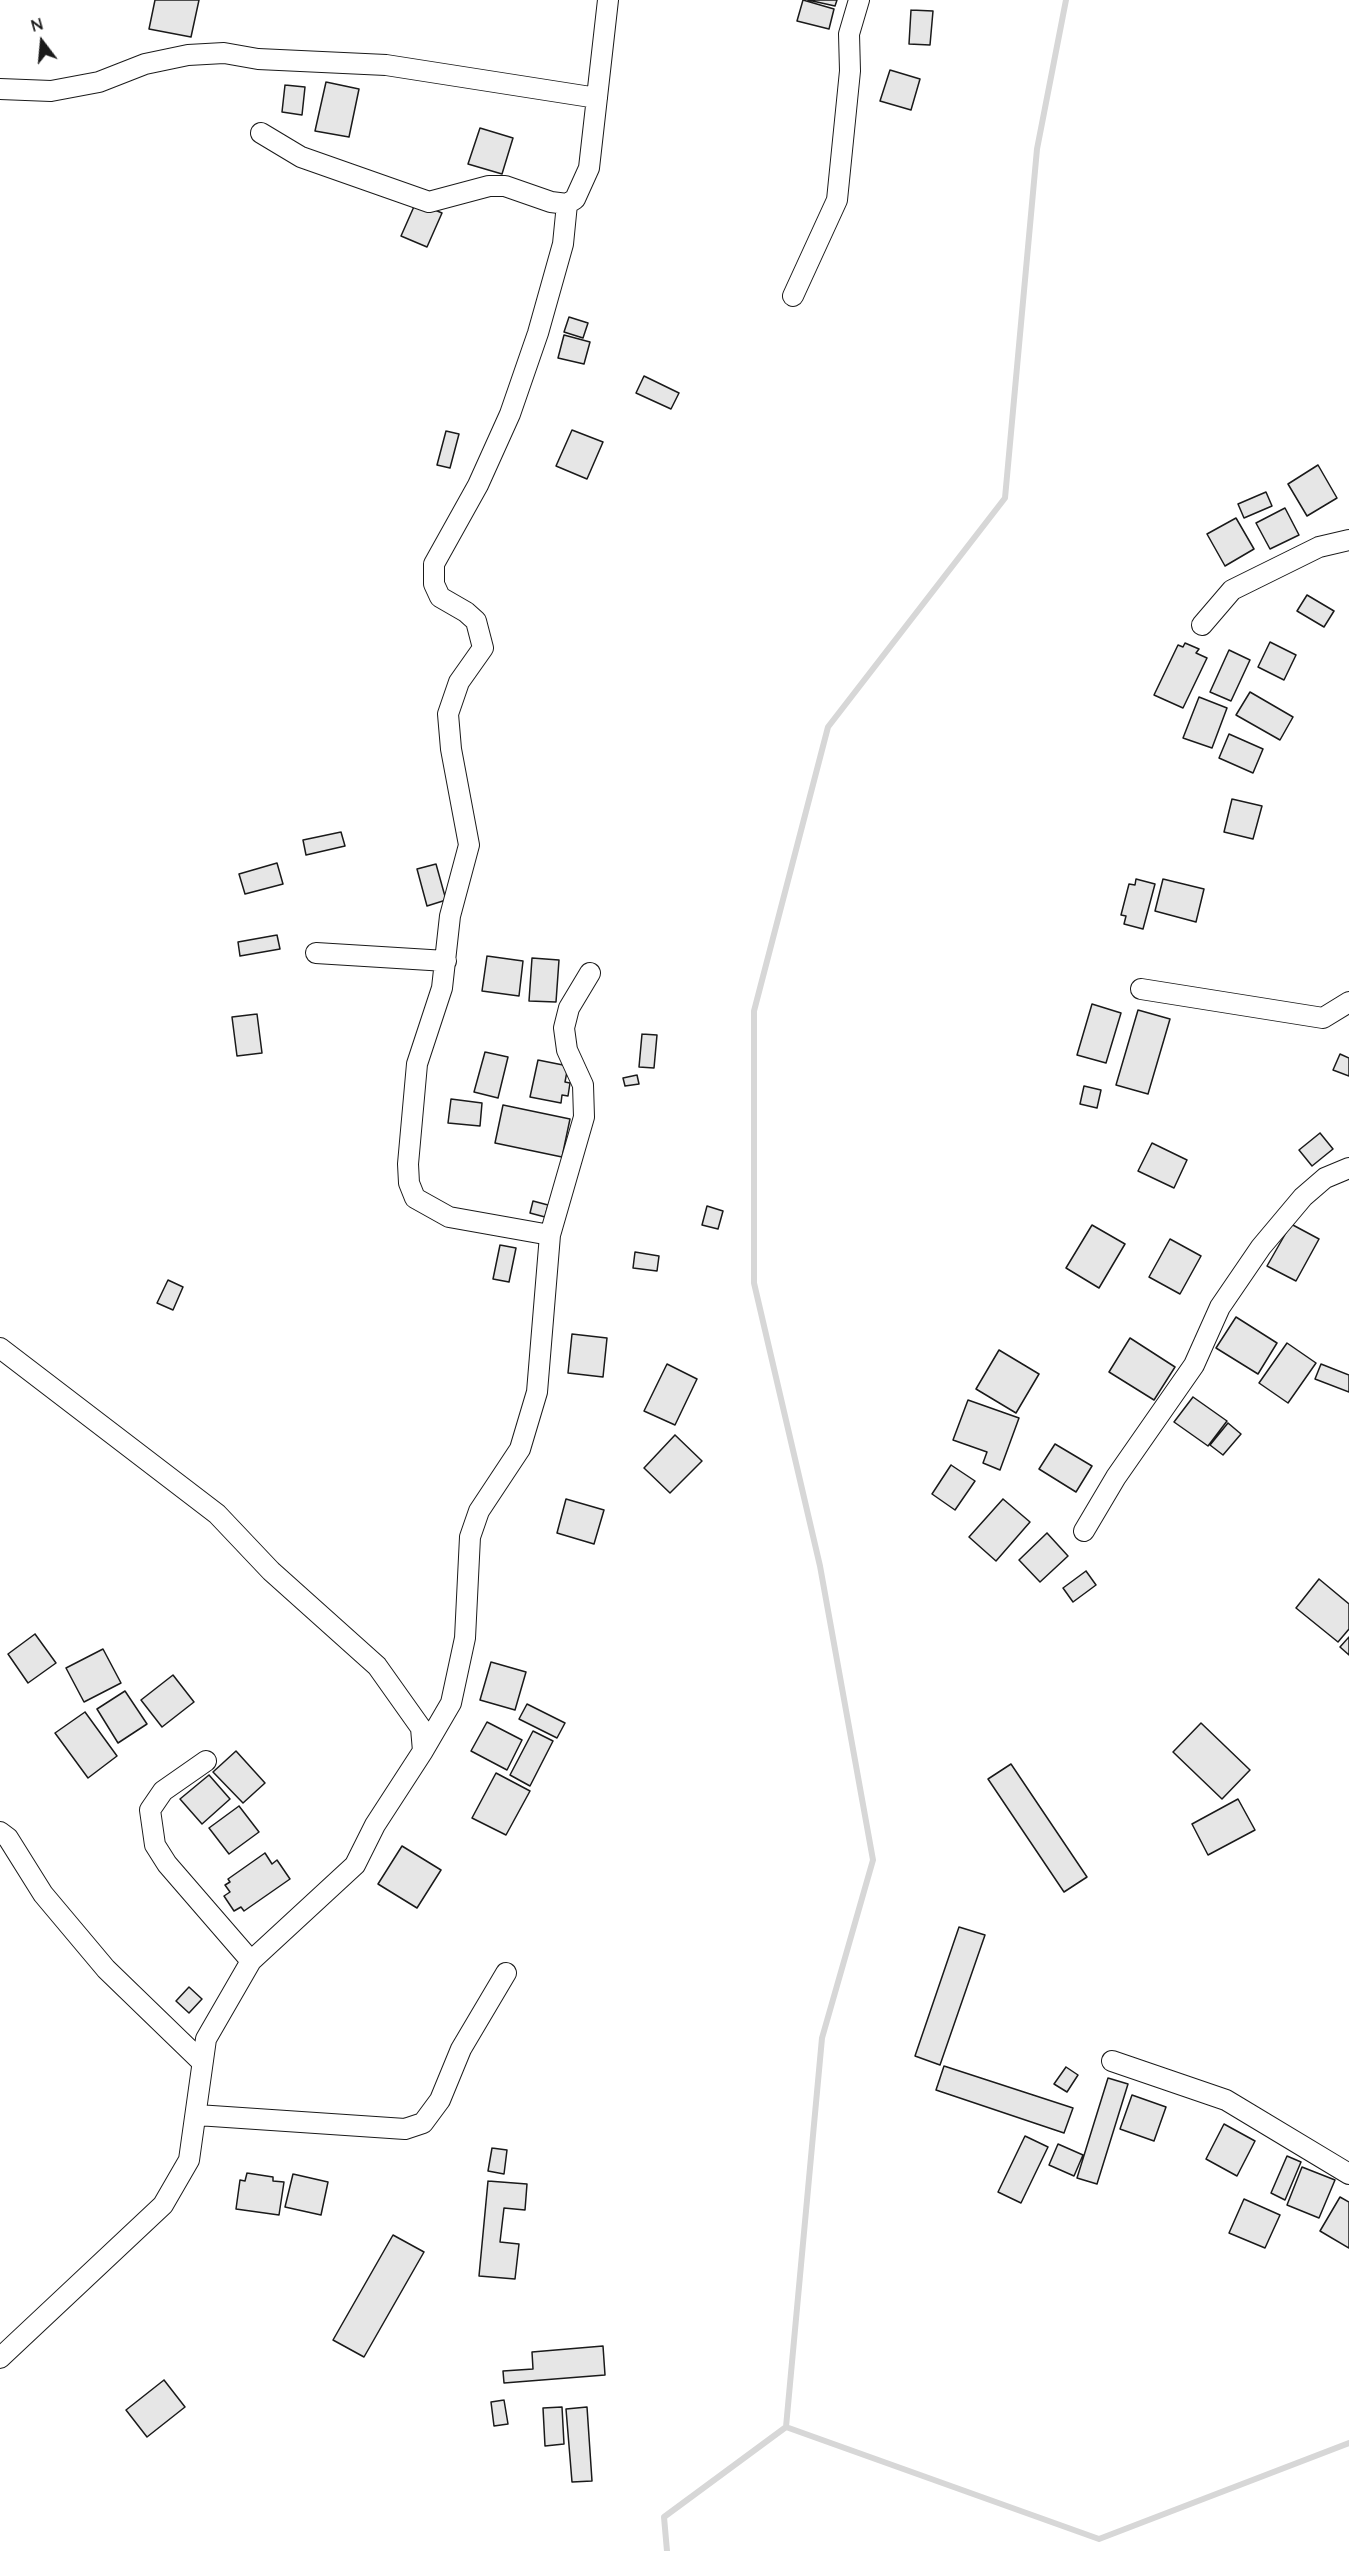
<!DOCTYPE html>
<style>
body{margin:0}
#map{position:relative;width:1349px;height:2551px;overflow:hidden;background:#fff;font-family:Quicksand,sans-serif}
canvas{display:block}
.north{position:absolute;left:12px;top:12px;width:60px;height:60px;-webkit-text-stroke:4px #fff;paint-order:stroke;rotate:344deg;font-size:16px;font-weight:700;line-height:24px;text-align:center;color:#1a1a1a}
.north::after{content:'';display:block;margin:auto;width:21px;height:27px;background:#1a1a1a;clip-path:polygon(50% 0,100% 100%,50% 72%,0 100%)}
</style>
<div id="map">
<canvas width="1349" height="2551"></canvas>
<div class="north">N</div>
</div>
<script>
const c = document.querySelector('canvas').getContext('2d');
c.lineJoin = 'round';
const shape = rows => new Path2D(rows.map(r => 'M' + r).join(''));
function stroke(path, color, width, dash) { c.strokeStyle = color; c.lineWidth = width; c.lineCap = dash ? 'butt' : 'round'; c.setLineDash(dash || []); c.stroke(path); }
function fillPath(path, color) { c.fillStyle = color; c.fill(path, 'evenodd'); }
stroke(shape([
 [786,2427,1099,2539,1349,2443],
 [667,2551,664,2517,786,2427,822,2038,873,1860,820,1566,754,1283,754,1011,828,727,1005,498,1037,149,1066,0]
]), '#d7d7d7', 6);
const building = shape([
 [155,0,199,0,191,37,149,29,155,0],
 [803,0,834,9,829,29,797,21,803,0],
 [808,0,837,0,835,6,808,0],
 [911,10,933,11,930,45,909,44,911,10],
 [890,70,920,79,911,110,880,101,890,70],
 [326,82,359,89,349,137,315,131,326,82],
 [285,85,305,87,302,115,282,112,285,85],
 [480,128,513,138,502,174,468,164,480,128],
 [416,202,442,213,427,247,401,236,416,202],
 [569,317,588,323,583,338,564,332,569,317],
 [564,335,590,342,584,364,558,358,564,335],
 [644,376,679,393,671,409,636,393,644,376],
 [572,430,603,442,587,479,556,466,572,430],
 [446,431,459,434,450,468,437,465,446,431],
 [1318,465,1337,498,1307,516,1288,484,1318,465],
 [1266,492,1272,506,1244,518,1238,504,1266,492],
 [1285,508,1299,535,1270,549,1256,523,1285,508],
 [1236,518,1254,549,1225,566,1207,534,1236,518],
 [1307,595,1334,611,1324,627,1297,611,1307,595],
 [1270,642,1296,655,1284,680,1258,667,1270,642],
 [1185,643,1199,649,1196,653,1207,658,1183,708,1154,695,1178,645,1183,647,1185,643],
 [1229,650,1250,660,1231,701,1210,692,1229,650],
 [1250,692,1293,717,1280,740,1236,715,1250,692],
 [1199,697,1227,708,1212,748,1183,738,1199,697],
 [1229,734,1263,749,1253,773,1219,758,1229,734],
 [1232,799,1262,806,1253,839,1224,832,1232,799],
 [341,832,345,846,306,855,303,840,341,832],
 [277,863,283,884,245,894,239,874,277,863],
 [436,864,446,900,427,906,417,869,436,864],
 [1136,879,1155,884,1143,929,1124,924,1126,916,1121,915,1129,884,1135,885,1136,879],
 [1163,879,1204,889,1196,922,1155,911,1163,879],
 [277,935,280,949,240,956,238,942,277,935],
 [487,956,523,961,519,996,482,991,487,956],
 [532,958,559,960,556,1002,529,1001,532,958],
 [1092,1004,1121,1013,1106,1063,1077,1055,1092,1004],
 [1138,1010,1170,1019,1148,1094,1116,1085,1138,1010],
 [257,1014,262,1053,237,1056,232,1017,257,1014],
 [642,1034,657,1035,654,1068,639,1067,642,1034],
 [485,1052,508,1057,498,1098,474,1092,485,1052],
 [1340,1054,1349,1058,1349,1076,1333,1070,1340,1054],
 [538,1060,568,1066,565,1082,570,1083,568,1096,562,1095,561,1103,530,1097,538,1060],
 [637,1075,639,1084,625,1086,623,1078,637,1075],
 [1084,1086,1101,1090,1097,1108,1080,1104,1084,1086],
 [451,1099,482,1103,480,1126,448,1123,451,1099],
 [503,1105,570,1119,562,1157,495,1143,503,1105],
 [1320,1133,1333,1149,1312,1166,1299,1150,1320,1133],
 [1152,1143,1187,1160,1174,1188,1138,1171,1152,1143],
 [533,1201,548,1205,545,1217,530,1213,533,1201],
 [707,1206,723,1211,718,1229,702,1225,707,1206],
 [1291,1224,1319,1239,1296,1281,1267,1266,1291,1224],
 [1092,1225,1125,1244,1099,1288,1066,1268,1092,1225],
 [1170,1239,1201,1256,1180,1294,1149,1277,1170,1239],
 [500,1245,516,1248,509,1282,493,1279,500,1245],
 [635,1252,659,1256,657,1271,633,1268,635,1252],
 [168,1280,183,1287,173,1310,157,1303,168,1280],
 [1236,1317,1277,1343,1258,1374,1216,1348,1236,1317],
 [572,1334,607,1338,603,1377,568,1373,572,1334],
 [1130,1338,1175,1367,1154,1400,1109,1372,1130,1338],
 [1287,1343,1316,1363,1288,1403,1259,1383,1287,1343],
 [999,1350,1039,1374,1016,1413,976,1389,999,1350],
 [667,1364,697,1379,675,1425,644,1411,667,1364],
 [1321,1364,1349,1375,1349,1392,1315,1379,1321,1364],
 [1193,1397,1227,1421,1208,1446,1174,1422,1193,1397],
 [968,1400,1019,1418,1000,1470,983,1463,987,1452,953,1440,968,1400],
 [1228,1423,1241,1434,1223,1455,1210,1445,1228,1423],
 [675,1435,702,1461,670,1493,644,1468,675,1435],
 [1055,1444,1092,1466,1076,1492,1039,1469,1055,1444],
 [951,1465,975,1481,955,1510,932,1494,951,1465],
 [566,1499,604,1510,594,1544,557,1533,566,1499],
 [1003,1499,1030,1522,996,1561,969,1537,1003,1499],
 [1047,1533,1068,1556,1040,1582,1019,1560,1047,1533],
 [1086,1571,1096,1585,1073,1602,1063,1588,1086,1571],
 [1319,1579,1349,1604,1349,1629,1338,1642,1296,1608,1319,1579],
 [35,1634,56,1663,28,1683,8,1654,35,1634],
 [1349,1637,1349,1655,1340,1647,1349,1637],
 [103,1649,121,1683,84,1702,66,1668,103,1649],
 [491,1662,526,1672,515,1710,480,1700,491,1662],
 [173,1675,194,1702,162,1727,141,1700,173,1675],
 [125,1691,147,1724,118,1743,97,1709,125,1691],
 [527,1704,565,1723,557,1738,519,1719,527,1704],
 [85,1712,117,1756,88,1778,55,1733,85,1712],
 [487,1722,522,1740,507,1770,471,1751,487,1722],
 [1201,1723,1250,1770,1222,1799,1173,1752,1201,1723],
 [533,1731,553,1741,530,1786,510,1775,533,1731],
 [236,1751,265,1783,243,1803,213,1772,236,1751],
 [1011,1764,1087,1877,1064,1892,988,1779,1011,1764],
 [496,1773,530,1791,506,1835,472,1818,496,1773],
 [209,1775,230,1799,202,1824,180,1799,209,1775],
 [1238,1799,1255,1830,1208,1855,1192,1824,1238,1799],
 [239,1806,259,1832,229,1854,209,1828,239,1806],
 [402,1846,441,1870,417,1908,378,1884,402,1846],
 [265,1853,272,1864,277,1860,290,1879,244,1911,241,1907,234,1911,224,1896,230,1892,225,1885,230,1882,228,1879,265,1853],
 [959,1927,985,1935,940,2065,915,2056,959,1927],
 [189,1987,202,1999,189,2013,176,2001,189,1987],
 [944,2066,1073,2108,1064,2133,936,2090,944,2066],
 [1066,2067,1078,2075,1067,2092,1054,2084,1066,2067],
 [1108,2078,1128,2084,1097,2184,1077,2178,1108,2078],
 [1132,2095,1166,2107,1154,2141,1120,2129,1132,2095],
 [1224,2124,1255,2141,1237,2176,1206,2159,1224,2124],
 [1025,2136,1048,2147,1021,2203,998,2192,1025,2136],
 [1058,2144,1083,2155,1074,2176,1049,2165,1058,2144],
 [492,2148,507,2150,504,2174,488,2171,492,2148],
 [1287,2156,1301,2162,1285,2200,1271,2193,1287,2156],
 [1302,2167,1335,2180,1319,2218,1287,2205,1302,2167],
 [247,2173,273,2177,273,2181,284,2182,279,2215,236,2209,240,2180,245,2181,247,2173],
 [293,2174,328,2182,321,2215,285,2207,293,2174],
 [488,2181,527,2184,525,2210,504,2208,500,2242,519,2244,515,2279,479,2276,488,2181],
 [1340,2197,1349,2202,1349,2248,1320,2231,1340,2197],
 [1244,2199,1280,2215,1265,2248,1229,2233,1244,2199],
 [393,2235,424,2252,364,2357,333,2340,393,2235],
 [603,2346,605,2375,504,2383,503,2371,533,2369,532,2352,603,2346],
 [164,2380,185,2407,147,2437,126,2410,164,2380],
 [504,2400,508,2424,494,2426,491,2402,504,2400],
 [562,2407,564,2444,545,2446,543,2408,562,2407],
 [587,2407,592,2481,572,2482,566,2409,587,2407]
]);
fillPath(building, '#e6e6e6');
stroke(building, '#1a1a1a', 1.5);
const minor = shape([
 [0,89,51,91,99,82,145,64,188,55,224,53,258,59,386,65,597,98],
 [261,133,301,157,429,202,489,186,505,186,551,202,567,204,575,199,589,168,608,0],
 [793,296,837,200,850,71,849,34,859,0],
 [1202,625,1232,590,1319,547,1349,540],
 [316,953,446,961],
 [1141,989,1323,1018,1349,1002],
 [550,1235,449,1217,415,1198,409,1183,408,1164,417,1064,442,988,450,916,469,845,451,749,448,714,459,682,483,648,476,621,466,612,440,597,434,584,434,564,478,485,510,414,538,333,563,244,567,204],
 [0,1348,217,1514,271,1571,377,1666,421,1728,423,1751,375,1825,355,1865,251,1961,206,2039,189,2160,163,2205,0,2358],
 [1084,1531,1116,1477,1194,1365,1220,1307,1261,1247,1303,1197,1325,1178,1349,1168],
 [423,1751,451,1703,465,1638,470,1537,479,1511,520,1449,537,1392,550,1235,584,1117,583,1085,567,1050,564,1028,569,1008,590,973],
 [206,1761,163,1791,150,1810,155,1845,167,1864,251,1961],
 [0,1832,8,1838,43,1894,106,1969,201,2061],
 [1112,2061,1226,2100,1349,2174],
 [197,2115,405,2129,423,2123,440,2100,461,2049,506,1973]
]);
stroke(minor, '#1a1a1a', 22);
stroke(minor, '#fff', 20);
</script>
